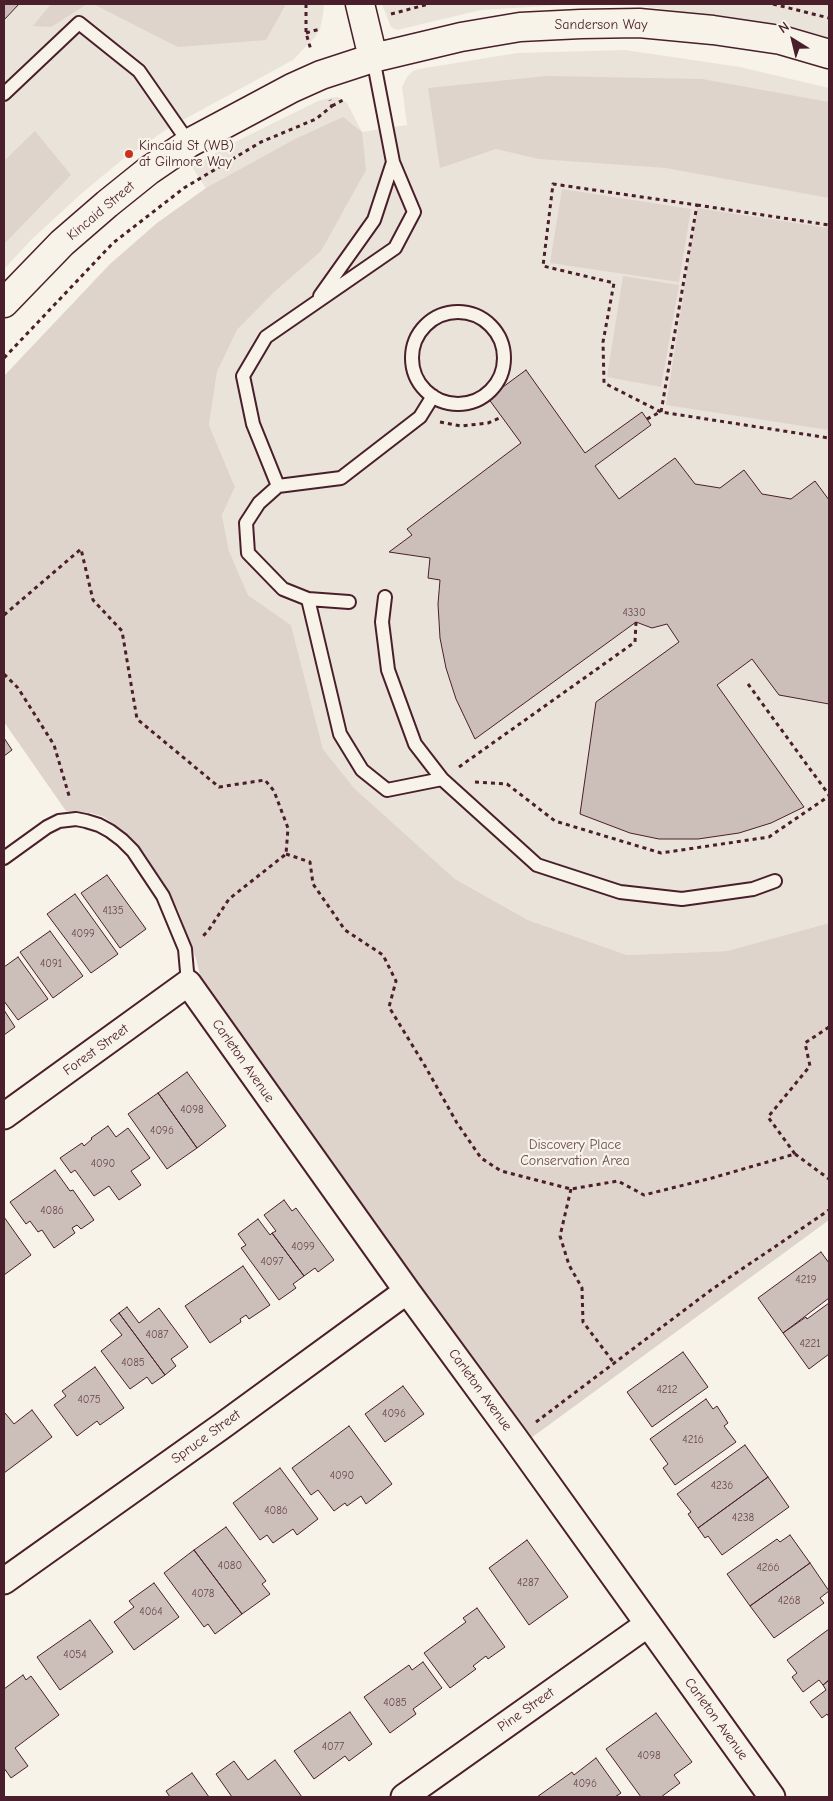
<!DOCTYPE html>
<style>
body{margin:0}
#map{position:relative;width:833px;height:1801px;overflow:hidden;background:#f7f3e8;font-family:"Comic Neue",sans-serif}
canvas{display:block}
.frame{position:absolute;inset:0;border:5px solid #4a1f2b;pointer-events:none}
.north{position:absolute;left:768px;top:15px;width:50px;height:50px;-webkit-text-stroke:4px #f7f3e8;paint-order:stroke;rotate:324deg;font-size:14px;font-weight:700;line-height:20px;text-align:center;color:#4a1f2b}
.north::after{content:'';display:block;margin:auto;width:18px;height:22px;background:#4a1f2b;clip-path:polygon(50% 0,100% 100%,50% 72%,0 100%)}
</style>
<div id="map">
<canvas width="833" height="1801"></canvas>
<div class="frame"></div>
<div class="north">N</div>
</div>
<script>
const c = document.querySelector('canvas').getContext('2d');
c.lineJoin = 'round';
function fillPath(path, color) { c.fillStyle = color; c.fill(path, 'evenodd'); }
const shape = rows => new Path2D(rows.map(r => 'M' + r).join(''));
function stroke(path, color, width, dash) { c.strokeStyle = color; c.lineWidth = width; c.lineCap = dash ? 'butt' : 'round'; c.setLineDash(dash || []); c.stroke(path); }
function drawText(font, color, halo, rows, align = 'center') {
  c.font = font + ' "Comic Neue",sans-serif'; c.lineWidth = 4.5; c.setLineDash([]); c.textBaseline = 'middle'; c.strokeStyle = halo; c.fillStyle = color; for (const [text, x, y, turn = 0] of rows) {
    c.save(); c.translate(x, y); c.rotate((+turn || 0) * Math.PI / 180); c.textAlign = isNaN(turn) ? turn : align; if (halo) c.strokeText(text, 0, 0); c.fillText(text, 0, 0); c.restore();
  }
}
fillPath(shape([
 [4,4,324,4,323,14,320,29,315,37,293,60,170,127,123,159,82,193,31,240,4,269],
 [382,4,576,4,481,10,397,30,391,27],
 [625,4,829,4,829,40,716,16],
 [625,50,740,67,829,88,829,923,727,951,627,955,528,920,455,879,354,788,323,749,291,625,248,595,229,551,222,515,235,487,209,425,217,372,237,330,273,292,192,167,235,142,318,101,329,98,338,97,347,103,362,132,407,125,402,87,407,77,413,71,419,69,517,53]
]), '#eae3da');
fillPath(shape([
 [51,4,87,4,51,27,33,26],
 [93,4,286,4,266,40,178,47],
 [547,76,702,79,829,102,829,198,666,168,539,159,496,149,440,168,428,88],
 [343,117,362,132,366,170,321,251,274,292,237,330,217,372,209,425,235,487,222,515,229,551,248,595,291,625,323,749,354,788,455,879,528,920,627,955,727,951,829,923,829,1220,531,1438,209,997,203,988,196,959,179,912,167,888,145,854,129,836,104,817,91,813,66,811,4,722,4,376,110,264,157,223,206,188,295,139],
 [35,131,71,175,4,244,4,161],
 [562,189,691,209,679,282,550,263],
 [697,208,829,228,829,430,666,405],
 [623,276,679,285,661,387,607,377]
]), '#ded4cc');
const building = shape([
 [4,4,19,4,4,20,4,4],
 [526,370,585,453,642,412,651,425,595,466,619,499,675,458,695,484,720,488,744,470,762,494,791,499,815,481,829,500,829,704,779,695,752,659,717,685,804,807,771,823,739,833,698,839,659,839,630,833,580,814,596,702,679,642,667,624,652,628,636,622,475,739,456,699,446,668,440,638,438,604,440,580,428,578,430,558,389,552,412,535,407,529,521,443,488,398,526,370],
 [4,738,12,750,4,756,4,738],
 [107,875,146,929,120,948,81,893,107,875],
 [75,894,118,954,91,973,47,914,75,894],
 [50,931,83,976,53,998,20,952,50,931],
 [18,957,48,999,18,1020,4,1001,4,967,18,957],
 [4,1010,15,1027,4,1035,4,1010],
 [187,1072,226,1126,197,1148,158,1093,187,1072],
 [158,1093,197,1148,167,1169,128,1114,158,1093],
 [108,1126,116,1137,128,1128,150,1158,131,1171,141,1185,119,1200,109,1186,94,1196,75,1170,71,1173,60,1158,82,1143,84,1146,92,1139,91,1138,108,1126],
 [55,1170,70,1191,73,1190,94,1220,81,1229,77,1225,72,1228,75,1233,54,1248,42,1230,38,1232,30,1221,26,1224,10,1202,55,1170],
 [284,1200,292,1211,296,1208,334,1260,318,1272,315,1268,304,1276,272,1233,276,1231,264,1215,284,1200],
 [4,1217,31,1255,4,1275,4,1217],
 [258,1219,270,1235,272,1233,304,1276,293,1284,296,1288,279,1300,241,1248,246,1245,238,1234,258,1219],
 [821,1252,829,1263,829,1298,783,1333,758,1298,821,1252],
 [243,1266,270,1305,249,1319,246,1315,240,1319,241,1322,210,1343,185,1306,243,1266],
 [829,1303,829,1354,809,1369,783,1333,806,1317,807,1319,829,1303],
 [127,1307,139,1323,159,1308,188,1347,171,1359,176,1366,165,1375,119,1313,127,1307],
 [119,1313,165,1375,152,1384,147,1377,130,1389,101,1351,122,1335,110,1320,119,1313],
 [683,1352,708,1387,652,1427,627,1392,683,1352],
 [95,1367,124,1408,100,1425,97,1421,77,1436,54,1405,66,1396,62,1391,95,1367],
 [403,1386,424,1414,385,1442,365,1414,403,1386],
 [706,1399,713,1409,717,1406,728,1423,724,1426,736,1442,675,1485,663,1468,668,1464,650,1439,706,1399],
 [32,1410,52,1437,4,1473,4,1414,5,1413,14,1424,32,1410],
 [349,1426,392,1484,366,1504,361,1496,347,1506,345,1503,334,1511,318,1490,311,1495,292,1468,349,1426],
 [745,1445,768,1477,698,1528,688,1514,691,1512,677,1494,745,1445],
 [280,1468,318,1519,297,1535,293,1529,273,1543,267,1535,260,1540,233,1503,280,1468],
 [768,1477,789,1507,722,1555,708,1536,705,1538,698,1528,768,1477],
 [226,1527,266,1581,262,1584,270,1594,242,1614,194,1550,226,1527],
 [790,1535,810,1563,750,1606,727,1574,777,1539,780,1542,790,1535],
 [527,1540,568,1597,529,1625,489,1568,527,1540],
 [194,1550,242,1614,215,1634,208,1624,204,1627,164,1573,194,1550],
 [810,1563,829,1591,820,1598,824,1603,774,1638,750,1606,810,1563],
 [154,1583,179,1617,134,1650,114,1622,134,1607,129,1601,154,1583],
 [477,1608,505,1647,488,1659,486,1656,473,1666,476,1669,450,1688,424,1653,466,1622,463,1618,477,1608],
 [90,1620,113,1652,60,1690,37,1657,90,1620],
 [829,1629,829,1680,823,1685,819,1680,803,1692,792,1677,797,1673,787,1660,829,1629],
 [423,1662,442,1688,413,1709,416,1714,390,1733,364,1697,409,1665,412,1670,423,1662],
 [23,1675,26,1680,31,1676,59,1715,15,1748,28,1766,11,1778,4,1768,4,1689,23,1675],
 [829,1680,829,1717,827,1714,822,1718,810,1702,826,1690,823,1685,829,1680],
 [350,1712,372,1744,349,1761,345,1756,314,1779,294,1751,350,1712],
 [656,1713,692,1762,674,1775,680,1783,661,1797,641,1797,606,1749,656,1713],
 [596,1758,621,1793,615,1797,537,1797,572,1772,574,1775,596,1758],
 [275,1760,302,1797,232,1797,216,1774,234,1761,248,1780,275,1760],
 [192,1773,209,1797,170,1797,166,1791,192,1773]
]);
fillPath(building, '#ccbfb9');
stroke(building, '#4a1f2b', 1);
const lane = shape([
 [4,94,79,23,139,71,189,143],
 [320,296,374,220,393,162],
 '412 358a46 46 0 1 1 92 0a46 46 0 1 1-92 0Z',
 [278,486,341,478,420,417,433,396],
 [385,597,382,622,388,670,415,744,442,779,537,865,620,892,682,899,753,889,775,881],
 [308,599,340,734,362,770,387,790,442,779],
 [349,602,308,599,283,589,248,553,246,523,259,503,278,486,253,424,243,376,266,337,395,248,414,212,393,162,373,58],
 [4,858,47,827,59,821,76,819,86,821,99,825,110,831,122,840,133,851,163,896,185,949,188,983]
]);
const street = shape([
 [4,1116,188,983,407,1291,514,1437,772,1797],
 [4,1581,222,1426,407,1291],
 [404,1797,648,1624]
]);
const secondary = shape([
 [360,4,373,58],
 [4,303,62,243,107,204,148,171,189,143,292,88,321,75,373,58,461,37,520,27,581,24,639,23,713,30,781,40,829,54]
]);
stroke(lane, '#4a1f2b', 16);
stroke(street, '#4a1f2b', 29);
stroke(secondary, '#4a1f2b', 31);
stroke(shape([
 [306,4,306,33,311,50],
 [773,4,829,18],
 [391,14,429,4],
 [306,33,320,29],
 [332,106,343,100],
 [697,205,829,225],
 [4,358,113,243,184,188,261,142,316,119,332,106,330,100],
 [661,412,697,205,553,184,543,266,614,283,603,342,604,383,661,412,829,438],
 [647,419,660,412],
 [440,422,461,426,488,423,502,417],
 [4,615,81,549,93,600,122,631,137,719,219,787,265,780,274,791,288,828,286,854,229,899,208,931,202,937],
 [4,674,18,688,54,745,70,799],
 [748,684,829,795],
 [459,767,635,642,636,622],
 [475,782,507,784,555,821,661,853,769,837,829,796],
 [286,854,310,862,313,884,345,930,383,955,396,981,389,1007,425,1066,457,1123,481,1158,501,1171,571,1189,618,1181,644,1195,712,1178,795,1154,768,1117,810,1066,805,1043,829,1027],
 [795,1154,829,1179],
 [571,1189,560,1236,569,1265,582,1288,583,1322,614,1363],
 [536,1422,711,1290,829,1210]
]), '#4a1f2b', 3, [4, 4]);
stroke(lane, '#f7f3e8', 12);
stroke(street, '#f7f3e8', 25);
stroke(secondary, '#f7f3e8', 28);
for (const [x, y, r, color] of [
 [129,154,5,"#c8321e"]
]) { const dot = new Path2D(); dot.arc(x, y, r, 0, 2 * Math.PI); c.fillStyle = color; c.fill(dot); stroke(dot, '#f7f3e8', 2); }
drawText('11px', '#6a474e', null, [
 ["4330",634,613],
 ["4135",113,911],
 ["4099",83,934],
 ["4091",51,964],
 ["4098",192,1110],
 ["4096",162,1131],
 ["4090",103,1164],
 ["4086",52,1211],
 ["4099",303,1247],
 ["4097",272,1262],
 ["4219",806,1280],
 ["4087",157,1335],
 ["4221",810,1344],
 ["4085",133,1363],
 ["4212",667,1390],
 ["4075",89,1400],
 ["4096",394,1414],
 ["4216",693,1440],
 ["4090",342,1476],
 ["4236",722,1486],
 ["4086",276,1511],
 ["4238",743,1518],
 ["4080",230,1566],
 ["4266",768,1568],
 ["4287",528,1583],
 ["4078",203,1594],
 ["4268",789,1601],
 ["4064",151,1612],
 ["4054",75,1655],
 ["4085",395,1703],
 ["4077",333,1747],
 ["4098",649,1756],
 ["4096",585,1784]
]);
drawText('14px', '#4a1f2b', '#f7f3e8', [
 ["Sanderson Way",601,25],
 ["Kincaid Street",101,211,-40],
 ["Forest Street",96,1050,-36],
 ["Carleton Avenue",243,1061,55],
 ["Carleton Avenue",480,1390,54],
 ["Spruce Street",206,1437,-36],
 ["Pine Street",526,1710,-35],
 ["Carleton Avenue",716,1719,54]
]);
drawText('14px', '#4a1f2b', '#f7f3e8', [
 ["Kincaid St (WB)",139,146],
 ["at Gilmore Way",139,162]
], 'left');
drawText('14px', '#6f4c53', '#f7f3e8', [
 ["Discovery Place",575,1145],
 ["Conservation Area",575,1161]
]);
</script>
